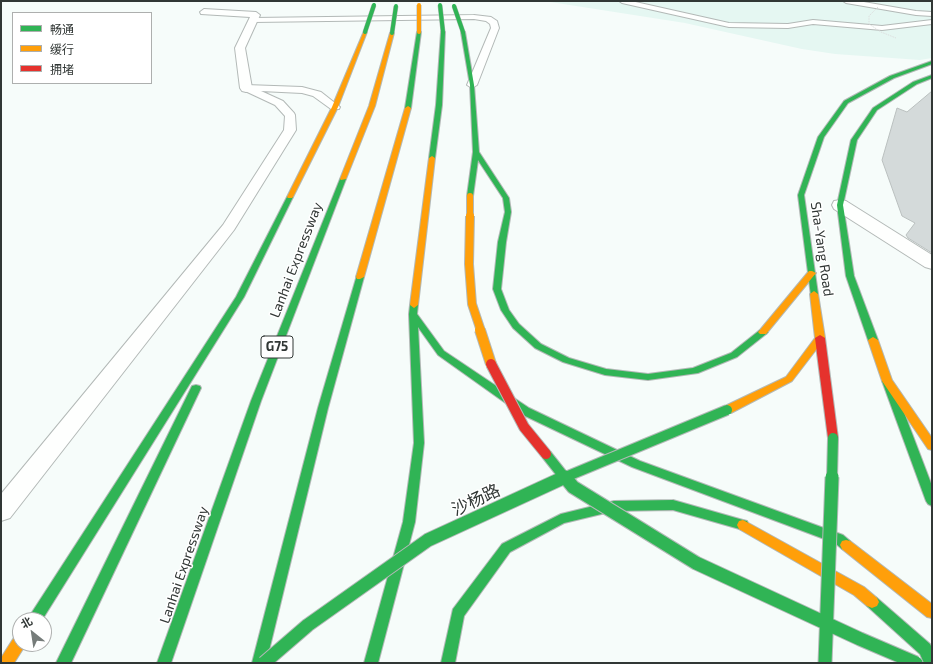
<!DOCTYPE html>
<meta charset="utf-8">
<style>
body{margin:0}
#map{position:relative;width:933px;height:664px;overflow:hidden;background:#f6fcfa;font-family:"Exo 2","Noto Sans SC",sans-serif}
canvas{display:block}
.frame{position:absolute;inset:0;border:2px solid #313735;pointer-events:none}
.legend{position:absolute;left:12px;top:12px;width:140px;height:72px;box-sizing:border-box;background:#fff;border:1px solid #adafae;margin:0;padding:5px 7px;list-style:none;font-size:12px;color:#313735}
.legend li{display:flex;align-items:center;gap:8px;height:20px}
.legend b{width:20px;border:1px solid #adafae}
.north{position:absolute;left:12px;top:612px;width:40px;height:40px;box-sizing:border-box;background:#fff;border:1px solid #adafae;border-radius:50%;rotate:330deg;font-size:11px;font-weight:700;line-height:16px;text-align:center;color:#313735}
.north::after{content:'';display:block;margin:auto;width:14px;height:18px;background:#767c7a;clip-path:polygon(50% 0,100% 100%,50% 72%,0 100%)}
</style>
<div id="map">
<canvas width="933" height="664"></canvas>
<div class="frame"></div>
<ul class="legend">
<li><b style="height:5px;background:#30b455"></b>畅通</li>
<li><b style="height:5px;background:#ff9f0a"></b>缓行</li>
<li><b style="height:5px;background:#e5322d"></b>拥堵</li>
</ul>
<div class="north">北</div>
</div>
<script>
const c = document.querySelector('canvas').getContext('2d');
c.lineJoin = 'round';
function fillPath(path, color) { c.fillStyle = color; c.fill(path, 'evenodd'); }
const shape = rows => new Path2D(rows.map(r => 'M' + r).join(''));
function stroke(path, color, width, dash) { c.strokeStyle = color; c.lineWidth = width; c.lineCap = dash ? 'butt' : 'round'; c.setLineDash(dash || []); c.stroke(path); }
function drawText(font, color, halo, rows, align = 'center') {
  c.font = font + ' "Exo 2","Noto Sans SC",sans-serif'; c.lineWidth = 3; c.setLineDash([]); c.textBaseline = 'middle'; c.strokeStyle = halo; c.fillStyle = color; for (const [text, x, y, turn = 0] of rows) {
    c.save(); c.translate(x, y); c.rotate((+turn || 0) * Math.PI / 180); c.textAlign = isNaN(turn) ? turn : align; if (halo) c.strokeText(text, 0, 0); c.fillText(text, 0, 0); c.restore();
  }
}
fillPath(shape([
 [544,1,932,1,932,58,920,60,835,54,802,49,685,23]
]), '#e5f7f2');
const building = shape([
 [932,91,932,253,908,238,906,235,915,223,902,216,882,160,897,108,907,112,932,91]
]);
fillPath(building, '#d4dada');
stroke(building, '#bac0bf', 1);
const lane = shape([
 [619,1,631,1,729,23,788,24,813,20,882,26,932,20,932,24,882,30,813,24,788,28,729,27,622,3,619,1],
 [843,1,858,1,916,11,932,12,932,16,916,15,846,3,843,1],
 [474,15,491,17,497,21,499,28,477,85,472,88,467,85,491,28,490,24,486,21,474,19,254,22,250,20,254,18,474,15],
 [246,85,302,87,321,92,340,107,339,109,331,109,313,96,302,93,261,91,283,101,294,113,295,115,296,130,234,230,10,518,1,521,1,494,223,225,284,130,285,116,275,105,243,90,241,88,246,85]
]);
const street = shape([
 [204,9,256,12,260,15,245,48,252,88,250,91,246,92,242,91,240,88,235,48,250,17,201,14,200,12,204,9],
 [840,200,846,201,932,255,932,269,925,267,834,209,832,205,834,201,840,200]
]);
const fast = shape([
 [419,31,421,32,411,108,408,110,405,108,417,32,419,31],
 [443,31,445,32,442,105,435,158,432,160,429,158,436,105,441,32,443,31],
 [463,31,465,32,474,85,479,152,509,198,511,212,506,242,501,289,509,310,519,324,541,344,569,358,606,369,648,374,693,368,731,353,760,330,766,330,768,332,766,334,737,357,698,373,648,380,605,375,563,362,535,348,513,328,501,310,493,289,498,242,505,212,503,198,478,160,473,196,470,198,467,196,473,152,470,85,461,32,463,31],
 [932,61,932,64,894,78,848,103,824,137,804,195,818,294,814,297,811,296,798,195,818,137,844,101,890,76,932,61],
 [932,75,932,78,917,84,877,110,857,140,843,205,854,276,878,340,873,343,868,340,846,276,837,205,851,140,873,108,913,82,932,75],
 [343,177,346,179,261,401,171,663,157,663,251,401,340,179,343,177],
 [290,195,293,197,244,297,42,620,27,620,236,297,287,197,290,195],
 [357,275,360,275,364,277,328,408,266,663,252,663,318,408,357,275],
 [414,302,418,305,417,314,444,351,529,408,640,461,843,535,850,541,852,545,850,549,846,550,842,549,835,543,632,467,521,414,438,355,418,327,424,443,415,522,378,663,364,663,403,522,414,443,409,314,410,305,414,302],
 [887,378,890,379,892,381,932,486,932,506,928,504,926,501,882,381,884,379,887,378],
 [196,385,200,386,201,388,71,663,56,663,191,388,192,386,196,385],
 [673,500,743,520,747,521,749,525,747,529,743,530,673,510,614,511,564,523,510,552,464,616,455,663,441,663,453,609,502,544,561,514,614,501,673,500],
 [872,596,877,598,930,644,932,648,932,663,924,663,920,654,867,606,865,602,867,598,872,596]
]);
const slow = shape([
 [364,31,367,32,338,107,293,197,292,198,288,198,287,197,332,107,364,31],
 [392,32,394,33,375,106,346,179,341,180,340,179,369,106,390,33,392,32],
 [408,106,411,108,364,277,360,279,357,279,356,277,405,108,408,106],
 [432,156,435,158,418,305,414,308,410,305,429,158,432,156],
 [809,271,812,271,816,273,766,334,760,334,758,332,760,330,809,271],
 [814,291,818,294,825,338,792,381,731,413,723,413,722,410,723,407,786,377,815,338,810,294,814,291],
 [873,337,878,340,892,380,932,438,932,450,928,449,882,381,868,340,873,337],
 [743,520,864,587,877,598,879,602,877,606,872,608,867,606,854,595,739,529,737,525,739,521,743,520],
 [846,540,850,541,932,604,932,618,927,617,842,549,840,545,842,541,846,540],
 [20,634,20,644,26,644,14,663,1,663,1,658,15,636,20,634]
]);
const jam = shape([
 [820,335,825,338,838,438,837,441,833,442,829,441,828,438,815,338,820,335]
]);
stroke(lane, '#b3b9b7', 2);
stroke(street, '#b3b9b7', 2);
stroke(fast, '#b3b9b7', 2);
stroke(slow, '#b3b9b7', 2);
stroke(jam, '#b3b9b7', 2);
fillPath(lane, '#fefffe');
fillPath(street, '#fefffe');
fillPath(fast, '#30b455');
fillPath(slow, '#ff9f0a');
fillPath(jam, '#e5322d');
const fastBridgeFar2 = shape([
 [440,5,443,32],
 [454,6,463,32],
 [365,32,374,5],
 [392,33,396,6]
]);
const fastBridgeFar1 = shape([
 [546,454,565,478],
 [563,478,727,410],
 [832,478,833,438]
]);
const fastBridge = shape([
 [565,477,573,487,696,563,860,639,916,663],
 [264,663,308,625,428,540,565,477],
 [825,663,832,477]
]);
const slowBridgeFar3 = shape([
 [419,5,419,32]
]);
const slowBridgeFar2 = shape([
 [470,217,470,196]
]);
const slowBridgeFar1 = shape([
 [470,216,469,264,472,304,481,331]
]);
const slowBridge = shape([
 [480,330,491,364]
]);
const jamBridge = shape([
 [491,364,524,427,546,454]
]);
stroke(fastBridgeFar2, '#b3b9b7', 5, []);
stroke(fastBridgeFar1, '#b3b9b7', 12, []);
stroke(fastBridge, '#b3b9b7', 15, []);
stroke(slowBridgeFar3, '#b3b9b7', 5, []);
stroke(slowBridgeFar2, '#b3b9b7', 8, []);
stroke(slowBridgeFar1, '#b3b9b7', 10, []);
stroke(slowBridge, '#b3b9b7', 12, []);
stroke(jamBridge, '#b3b9b7', 12, []);
stroke(shape([
 [878,7,869,16,869,24,881,32,896,38]
]), '#dddfdf', 1, [1.5, 1]);
stroke(fastBridgeFar2, '#30b455', 4);
stroke(fastBridgeFar1, '#30b455', 10);
stroke(fastBridge, '#30b455', 13);
stroke(slowBridgeFar3, '#ff9f0a', 4);
stroke(slowBridgeFar2, '#ff9f0a', 6);
stroke(slowBridgeFar1, '#ff9f0a', 8);
stroke(slowBridge, '#ff9f0a', 10);
stroke(jamBridge, '#e5322d', 10);
for (const [x, y, w] of [
 [277,347,32]
]) { const box = new Path2D(); box.roundRect(x - w / 2, y - 11, w, 22, 3); c.fillStyle = '#fff'; c.fill(box); stroke(box, '#313735', 1); }
drawText('bold 13px', '#313735', null, [
 ["G75",277,347]
]);
drawText('14px', '#313735', '#fff', [
 ["Sha-Yang Road",822,249,82],
 ["Lanhai Expressway",296,260,-69],
 ["Lanhai Expressway",184,565,-71]
]);
drawText('17px', '#313735', '#fff', [
 ["沙杨路",476,500,-25]
]);
</script>
